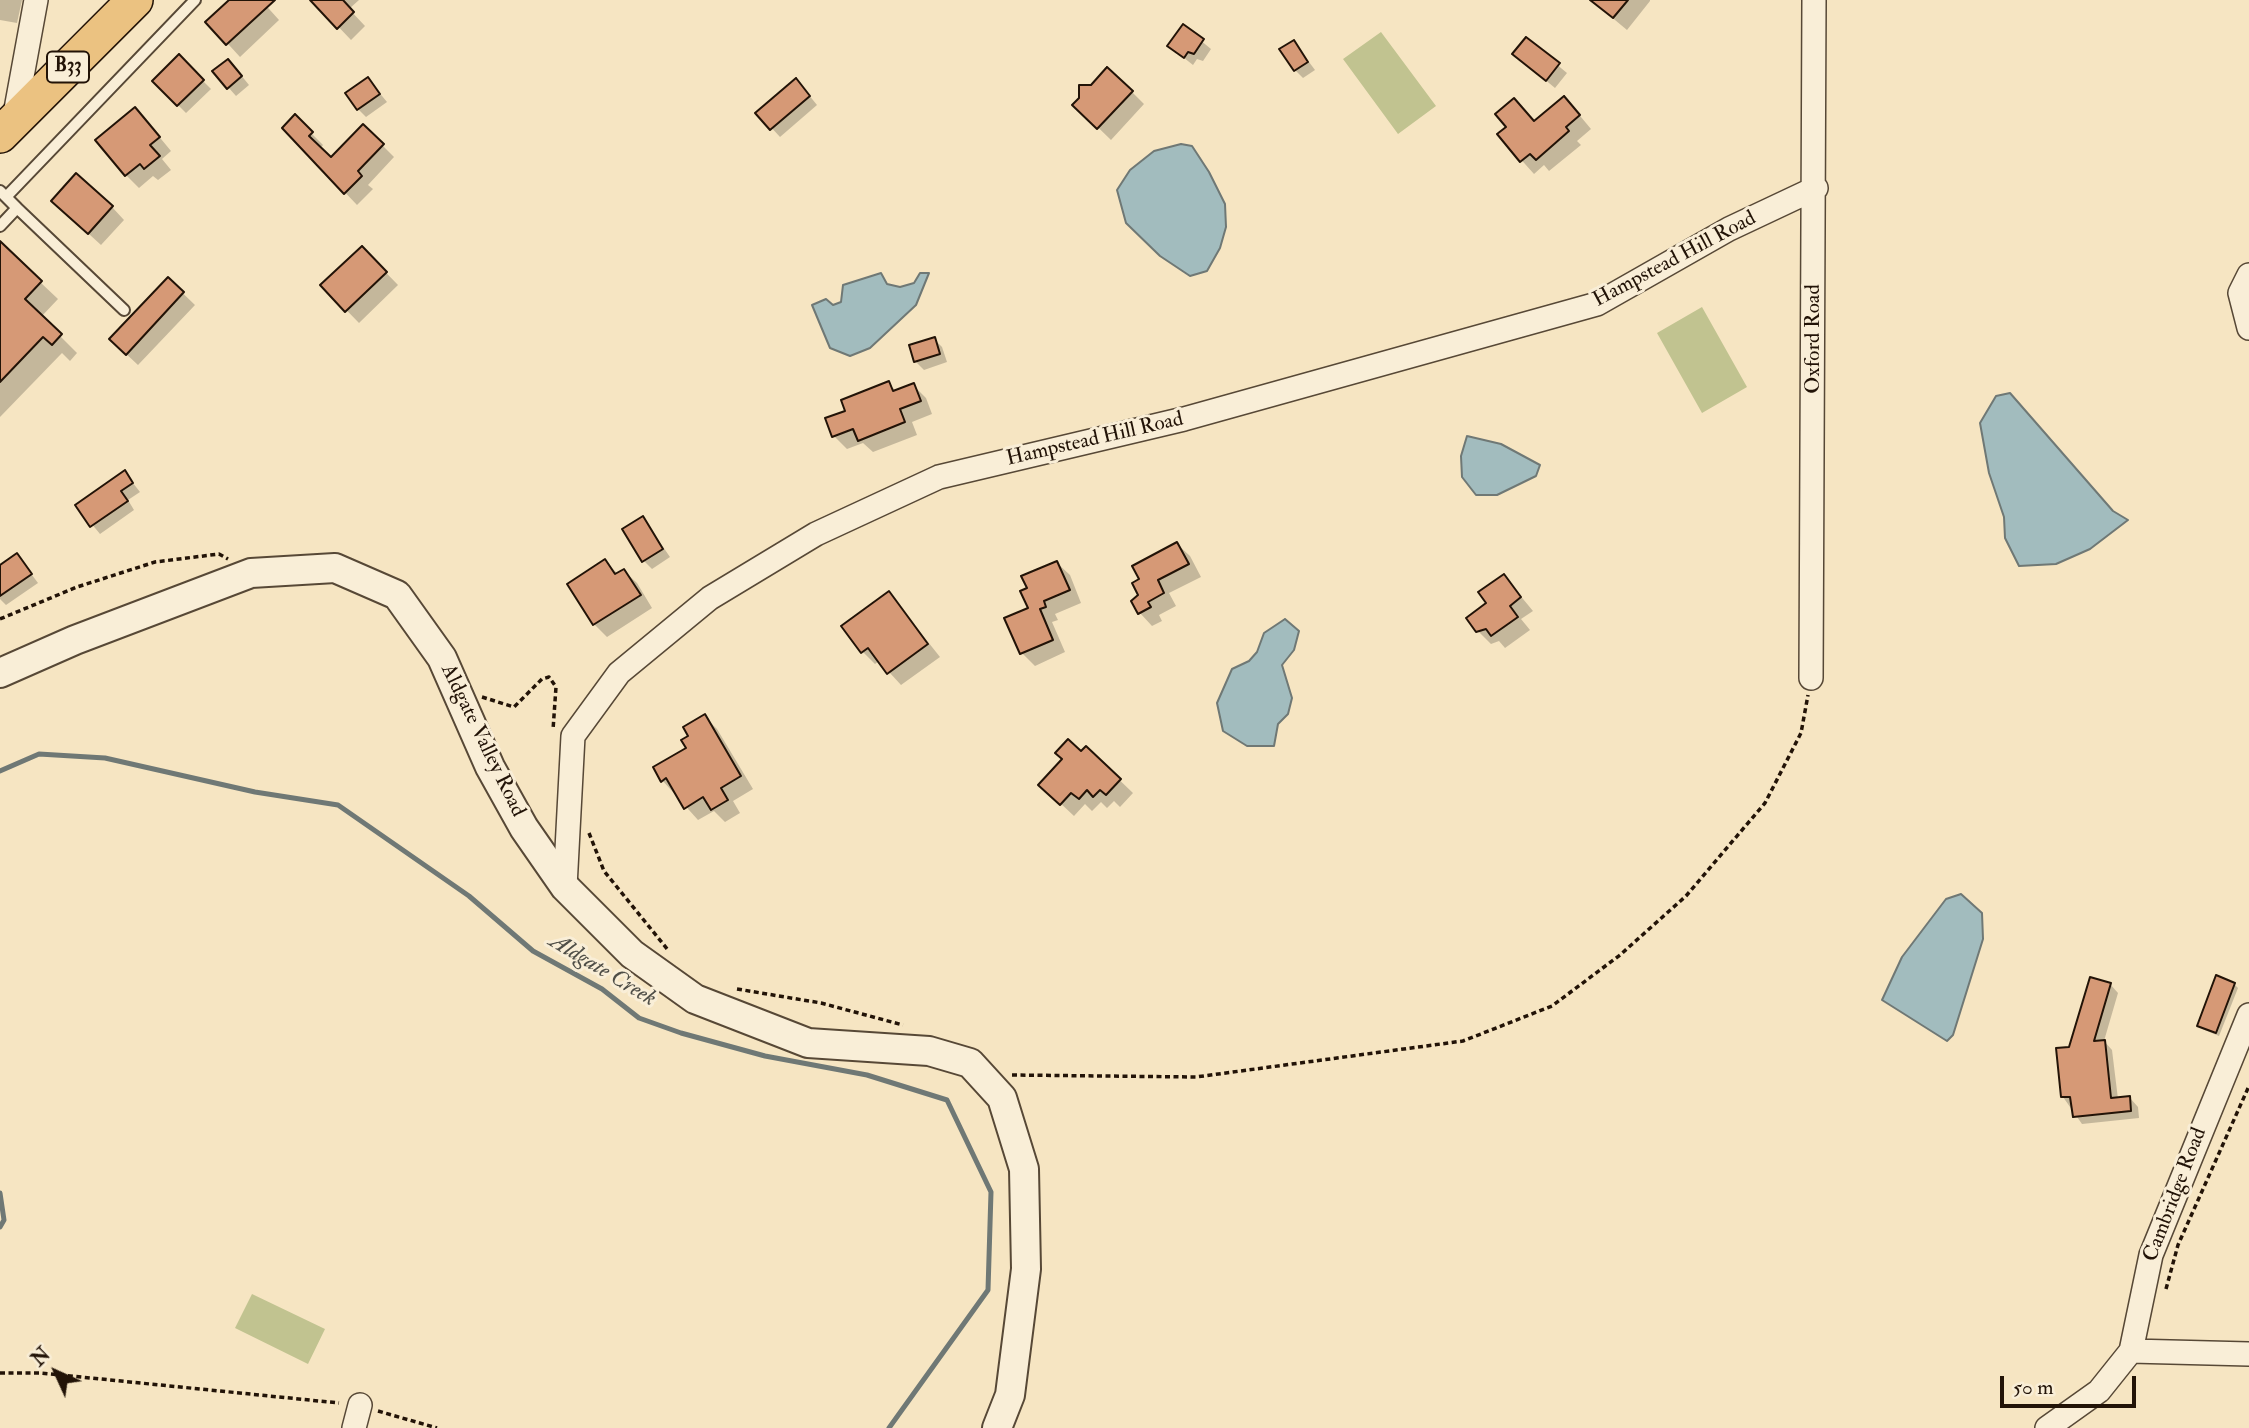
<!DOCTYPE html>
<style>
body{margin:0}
#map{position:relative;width:2249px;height:1428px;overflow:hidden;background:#f6e5c2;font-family:"IM FELL Double Pica",serif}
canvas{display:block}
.north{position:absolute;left:21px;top:1337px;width:70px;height:70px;-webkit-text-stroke:5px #f9eed7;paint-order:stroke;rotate:315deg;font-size:19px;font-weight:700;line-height:28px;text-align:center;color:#221307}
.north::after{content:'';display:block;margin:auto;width:24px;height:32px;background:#221307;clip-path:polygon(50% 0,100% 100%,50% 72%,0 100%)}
.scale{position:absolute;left:2000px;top:1376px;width:136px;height:32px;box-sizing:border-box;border:4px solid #221307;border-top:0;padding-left:9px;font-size:21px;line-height:24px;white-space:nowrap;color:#221307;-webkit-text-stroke:5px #f9eed7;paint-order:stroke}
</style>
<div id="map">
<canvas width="2249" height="1428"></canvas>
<div class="north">N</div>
<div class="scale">50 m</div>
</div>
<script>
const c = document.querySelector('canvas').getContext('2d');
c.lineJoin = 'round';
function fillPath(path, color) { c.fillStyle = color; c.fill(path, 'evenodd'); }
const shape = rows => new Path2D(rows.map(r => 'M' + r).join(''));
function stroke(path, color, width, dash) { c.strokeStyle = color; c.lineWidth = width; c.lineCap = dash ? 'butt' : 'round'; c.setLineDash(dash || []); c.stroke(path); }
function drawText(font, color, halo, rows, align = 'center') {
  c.font = font + ' "IM FELL Double Pica",serif'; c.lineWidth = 6; c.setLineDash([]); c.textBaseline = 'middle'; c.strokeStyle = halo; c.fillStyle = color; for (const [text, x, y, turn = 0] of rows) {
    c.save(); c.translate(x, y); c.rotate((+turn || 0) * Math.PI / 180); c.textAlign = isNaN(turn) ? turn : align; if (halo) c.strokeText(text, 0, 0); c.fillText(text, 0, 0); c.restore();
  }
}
fillPath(shape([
 [1381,32,1436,106,1398,134,1343,59],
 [1702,307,1747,387,1702,413,1657,333],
 [252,1294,325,1329,308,1364,235,1328]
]), '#c1c390');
const water = shape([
 [1181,144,1192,146,1209,172,1225,204,1226,227,1220,248,1207,271,1190,276,1160,256,1126,223,1117,190,1130,170,1154,151,1181,144],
 [881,273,887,284,900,287,914,283,920,273,929,273,916,305,870,348,850,356,830,348,812,305,826,299,833,305,841,302,843,285,881,273],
 [2010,393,2113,511,2128,520,2090,549,2056,564,2019,566,2005,538,2004,517,1989,473,1980,423,1996,396,2010,393],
 [1467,436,1501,444,1540,465,1536,476,1497,495,1476,495,1462,477,1461,456,1467,436],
 [1285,619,1299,631,1294,650,1282,665,1292,698,1288,714,1278,724,1274,746,1247,746,1223,731,1217,703,1232,669,1249,661,1257,652,1264,633,1285,619],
 [1961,894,1982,913,1983,939,1953,1035,1947,1041,1882,1000,1902,957,1946,899,1961,894]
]);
fillPath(water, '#a2bcbe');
stroke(water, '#6f7875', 2);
fillPath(shape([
 [0,0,22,0,17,23,0,20],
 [231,0,261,0,279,20,240,57,208,22],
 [313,0,359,0,349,9,365,26,351,40],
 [1591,0,1650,0,1650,1,1627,30],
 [1183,26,1211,49,1203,61,1197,59,1193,65,1169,46],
 [1526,39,1567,73,1555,88,1514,54],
 [1294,42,1315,70,1303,78,1295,70],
 [179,57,211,89,186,113,154,81],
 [236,69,249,85,236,96,228,87],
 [368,79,387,102,366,117,358,109],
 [804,89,817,105,780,137,758,113],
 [1132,92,1144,104,1111,140,1075,105],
 [1576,111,1591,129,1577,141,1581,145,1549,171,1544,165,1534,174,1499,135],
 [295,117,323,145,320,149,331,159,363,126,394,157,368,185,373,189,357,205,284,128],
 [147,122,171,151,162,159,171,170,158,180,153,176,139,188,126,175],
 [112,207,124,220,101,245,66,213],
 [3,247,58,299,41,317,77,353,70,361,62,353,0,417,0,251],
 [362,248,398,285,359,323,322,285],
 [168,279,195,305,138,365,123,351],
 [934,339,942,347,947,362,924,370,916,362,911,346],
 [888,383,896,391,913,385,926,398,932,414,912,422,917,435,873,452,863,443,847,449,834,436,847,412],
 [125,473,140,492,128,500,134,510,100,534,77,506],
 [643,518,670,557,652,569,644,561],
 [1177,544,1190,556,1201,577,1169,593,1176,606,1159,615,1162,621,1152,626,1140,613,1142,580],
 [17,555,38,583,6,605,0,599,0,567],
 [605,561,618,574,624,571,637,583,652,608,607,637,594,624,569,584],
 [1057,563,1070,575,1081,603,1055,614,1058,620,1052,622,1065,652,1035,666,1022,653],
 [1504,576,1533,611,1521,619,1530,630,1505,648,1499,641,1491,644,1478,631],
 [889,593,940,657,901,685,879,661,875,664,862,651],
 [704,716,717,729,753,789,733,801,740,813,725,822,714,811,698,820,662,780,688,748,691,736],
 [1086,748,1133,793,1120,807,1114,801,1107,808,1101,802,1092,811,1085,804,1074,816,1041,785],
 [2110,984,2118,993,2104,1041,2112,1050,2118,1099,2130,1098,2138,1107,2139,1118,2082,1124,2063,1097,2071,1049],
 [2234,984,2238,988,2219,1036,2202,1029,2199,1025]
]), '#0003');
stroke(shape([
 [0,771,39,754,105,758,255,792,338,805,469,896,533,951,602,989,639,1018,681,1033,765,1056,867,1075,947,1100,991,1192,988,1290,889,1428],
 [0,1193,4,1220,0,1227]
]), '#6f7875', 5);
const building = shape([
 [229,0,275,0,226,45,205,22,229,0],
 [310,0,343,0,354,12,337,29,310,0],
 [1590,0,1628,0,1613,18,1590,0],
 [1183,24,1204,39,1194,54,1188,52,1184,58,1167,46,1183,24],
 [1526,37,1560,63,1546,81,1512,54,1526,37],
 [1294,40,1308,62,1294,71,1279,49,1294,40],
 [179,54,204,80,177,106,152,81,179,54],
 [228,59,242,76,227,89,212,71,228,59],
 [1107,67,1133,91,1097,129,1072,105,1079,98,1079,85,1091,85,1107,67],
 [368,77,380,94,357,110,345,93,368,77],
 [796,78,810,96,770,130,755,113,796,78],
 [1564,96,1580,115,1566,127,1569,131,1536,160,1530,154,1520,162,1497,134,1506,127,1495,114,1514,98,1534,121,1564,96],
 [135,107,160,137,150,145,160,156,144,169,140,164,125,176,95,140,135,107],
 [295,114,313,132,309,136,331,157,363,124,384,144,358,171,362,176,344,194,282,128,295,114],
 [76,173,113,206,88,234,51,201,76,173],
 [0,241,42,281,25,299,62,334,52,345,43,337,0,382,0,241],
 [362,246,387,272,345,312,320,285,362,246],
 [168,277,184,292,126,355,109,339,168,277],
 [935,337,940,354,914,362,909,345,935,337],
 [889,381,893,391,914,383,921,401,900,409,905,422,858,441,853,429,832,437,825,418,845,411,841,400,889,381],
 [125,470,133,483,121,491,128,501,90,527,75,505,125,470],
 [643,516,663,549,642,562,622,529,643,516],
 [1177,542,1189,564,1158,580,1164,593,1148,602,1151,607,1138,614,1131,601,1138,595,1132,583,1139,579,1132,566,1177,542],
 [17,553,32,574,0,596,0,565,17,553],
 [605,559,615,574,624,569,641,595,593,625,567,584,605,559],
 [1057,561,1070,590,1044,601,1046,607,1040,609,1053,640,1020,654,1004,618,1028,608,1020,591,1027,588,1021,576,1057,561],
 [1504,574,1521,597,1510,606,1518,617,1491,636,1486,629,1476,632,1466,618,1486,603,1478,592,1504,574],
 [889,591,928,644,887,674,868,648,861,653,841,626,889,591],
 [705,714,741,776,721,788,728,800,711,810,703,797,684,809,666,778,661,782,653,767,686,748,681,740,688,736,683,727,705,714],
 [1068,739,1081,751,1086,746,1121,779,1106,795,1100,790,1093,797,1087,790,1079,799,1071,793,1060,805,1038,785,1062,759,1055,753,1068,739],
 [2216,975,2235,983,2216,1033,2197,1026,2216,975],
 [2090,977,2111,983,2094,1041,2105,1040,2111,1098,2130,1096,2131,1111,2073,1117,2070,1097,2061,1097,2056,1048,2069,1047,2090,977]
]);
fillPath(building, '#d69976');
stroke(building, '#221307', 2);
const service = shape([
 [0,191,17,208,0,226],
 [6,197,195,0],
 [17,208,124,310]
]);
const minor = shape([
 [14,120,36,0],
 [2249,275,2240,293,2249,328],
 [1811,678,1814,0],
 [565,887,573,736,619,673,710,598,816,534,939,477,1184,419,1597,304,1729,229,1816,188],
 [2131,1351,2249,1354],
 [354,1428,360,1405],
 [2047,1428,2099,1391,2131,1351,2151,1255,2249,1015]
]);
const tertiary = shape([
 [0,673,75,640,251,573,335,568,397,595,442,658,490,767,524,828,565,887,632,954,695,999,808,1043,929,1051,970,1063,1002,1098,1024,1169,1026,1269,1010,1395,997,1428]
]);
const primary = shape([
 [0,135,135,0]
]);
stroke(service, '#574836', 14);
stroke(minor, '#574836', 26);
stroke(tertiary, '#574836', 32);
stroke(primary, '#221307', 38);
stroke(shape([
 [0,619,77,587,155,562,219,554,228,559],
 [482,697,514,707,542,679,549,677,556,687,553,730],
 [589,833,604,871,668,950],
 [737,989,821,1003,903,1025],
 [1012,1075,1196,1077,1463,1041,1552,1006,1620,955,1686,896,1765,803,1801,733,1808,695],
 [2166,1289,2178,1245,2249,1086],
 [0,1373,41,1373,339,1403],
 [378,1411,437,1428]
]), '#221307', 3.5, [5, 3.5]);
stroke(service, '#f9eed7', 10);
stroke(minor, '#f9eed7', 23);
stroke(tertiary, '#f9eed7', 28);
stroke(primary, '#ebc281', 35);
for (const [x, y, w] of [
 [68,67,42]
]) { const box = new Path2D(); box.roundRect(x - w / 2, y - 15.5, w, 31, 5); c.fillStyle = '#f9eed7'; c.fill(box); stroke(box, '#221307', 2); }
drawText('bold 19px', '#221307', null, [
 ["B33",68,67]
]);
drawText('21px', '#221307', '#f9eed7', [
 ["Hampstead Hill Road",1675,260,-28],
 ["Oxford Road",1814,339,-90],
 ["Hampstead Hill Road",1095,440,-13],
 ["Aldgate Valley Road",482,741,64],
 ["Cambridge Road",2176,1195,-69]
]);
drawText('italic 23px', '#4f4e47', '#f9eed7', [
 ["Aldgate Creek",602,971,31]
]);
</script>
